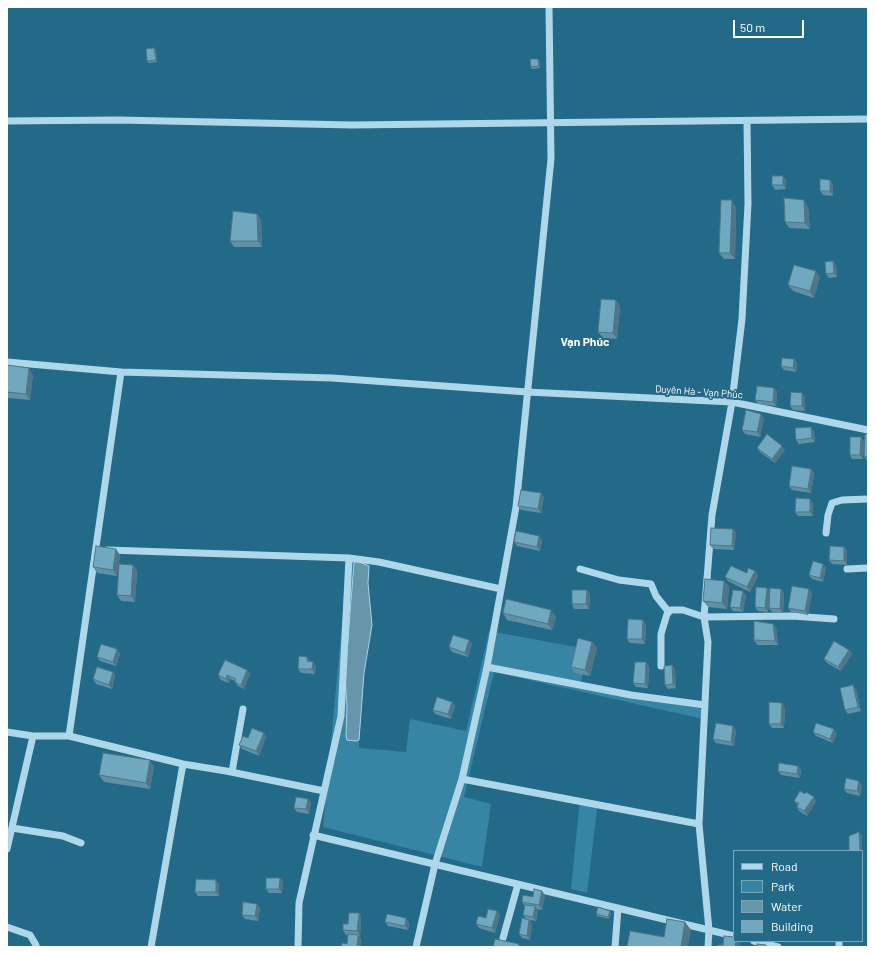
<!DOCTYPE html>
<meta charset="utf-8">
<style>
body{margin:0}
#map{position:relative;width:875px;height:954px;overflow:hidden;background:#236988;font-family:Barlow,sans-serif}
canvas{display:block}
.frame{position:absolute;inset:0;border:8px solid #fff;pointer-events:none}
.legend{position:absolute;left:733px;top:850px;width:130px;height:92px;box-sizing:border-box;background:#236988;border:1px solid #7ba5b8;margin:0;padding:5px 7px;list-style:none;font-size:12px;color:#fff}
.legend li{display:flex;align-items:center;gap:8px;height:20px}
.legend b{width:20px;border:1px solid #7ba5b8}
.scale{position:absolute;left:733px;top:20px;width:71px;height:18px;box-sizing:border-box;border:2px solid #fff;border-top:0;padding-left:5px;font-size:12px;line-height:14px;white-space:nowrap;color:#fff;-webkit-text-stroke:3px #236988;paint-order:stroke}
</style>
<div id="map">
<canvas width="875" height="954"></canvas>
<div class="frame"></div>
<ul class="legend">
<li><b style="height:5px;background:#aed8ea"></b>Road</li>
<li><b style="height:11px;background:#3785a5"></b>Park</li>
<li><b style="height:11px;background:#6795aa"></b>Water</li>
<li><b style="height:11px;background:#70a8c0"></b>Building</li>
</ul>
<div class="scale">50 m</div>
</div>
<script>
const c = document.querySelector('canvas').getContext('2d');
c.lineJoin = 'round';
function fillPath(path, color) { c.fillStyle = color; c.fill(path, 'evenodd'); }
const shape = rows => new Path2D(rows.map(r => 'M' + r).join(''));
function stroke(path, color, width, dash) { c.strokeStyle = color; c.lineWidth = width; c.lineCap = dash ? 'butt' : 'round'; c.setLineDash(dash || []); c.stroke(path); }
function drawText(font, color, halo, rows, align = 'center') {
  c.font = font + ' Barlow,sans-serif'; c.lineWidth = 4; c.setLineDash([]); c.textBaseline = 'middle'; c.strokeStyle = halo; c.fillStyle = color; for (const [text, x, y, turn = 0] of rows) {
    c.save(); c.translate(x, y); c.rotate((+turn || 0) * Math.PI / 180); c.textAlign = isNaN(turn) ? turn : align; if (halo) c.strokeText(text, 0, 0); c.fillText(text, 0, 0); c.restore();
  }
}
fillPath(shape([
 [348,559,357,561,354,563,345,676,347,706,346,736,356,741,359,740,359,748,406,752,410,719,466,731,489,631,587,649,581,682,704,709,703,719,494,672,464,797,491,804,482,867,323,827],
 [580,799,598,801,587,893,571,889]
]), '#3785a5');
const water = shape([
 [357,561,369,566,368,583,372,625,364,673,359,740,356,741,347,740,346,736,347,706,345,677,354,563,357,561]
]);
fillPath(water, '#6795aa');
stroke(water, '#a2d6eb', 1);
stroke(shape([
 [7,121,119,120,352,125,868,119],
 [7,362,121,372,332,378,527,392,732,402,868,430],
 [826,533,828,515,832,503,842,500,868,499],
 [107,550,349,558,379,562,501,589],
 [580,569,619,580,651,584,656,596,668,611],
 [847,569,868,568],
 [661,666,661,634,667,614,671,610,683,610,704,617,792,616,834,619],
 [487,667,631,695,705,705],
 [7,732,33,736,69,736,183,764,226,771,324,791],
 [69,736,121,372],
 [232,772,243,709],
 [462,779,699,824],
 [12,828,63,836,81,843],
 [313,835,734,936],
 [7,849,33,736],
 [7,927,30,935,36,945],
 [503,938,518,884],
 [754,941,778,947],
 [151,947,183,764],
 [298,947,299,903,341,716,349,558],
 [416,947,435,864,462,779,487,667,516,507,551,159,549,7],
 [615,947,618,908],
 [708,947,709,930,699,824,708,642,704,617,712,515,732,402,742,319,748,204,747,121],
 [839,947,839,941]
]), '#aed8ea', 7);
fillPath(shape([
 [154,48,156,50,157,62,149,63,147,61],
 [540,61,540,68,532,69,531,67],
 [786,180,786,189,775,190,772,185],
 [833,184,833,196,823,195,820,191],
 [736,207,735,259,724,259,719,253],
 [808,207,810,229,789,228,785,222],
 [257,214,261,220,262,247,234,247,230,241],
 [833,261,836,266,837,277,829,278,826,274],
 [820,277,814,298,793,291,788,285],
 [620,306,617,339,603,338,598,332],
 [794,359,797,363,796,372,784,370,781,366],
 [7,365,33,375,30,400,8,398,7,396],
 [774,388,777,392,776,406,758,404,755,400],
 [805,397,805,411,793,410,790,406],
 [764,419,760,437,745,434,742,430],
 [814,431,815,442,799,444,796,440],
 [868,434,868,461,867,461,864,456],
 [861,437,864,442,863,459,852,459,850,455],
 [757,448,785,450,775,463,760,452],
 [811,469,814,473,811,493,792,490,789,486],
 [544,497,541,513,521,510,518,506],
 [813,503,813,516,798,516,795,512],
 [733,529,736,533,734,550,713,549,710,545],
 [542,540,540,551,517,546,514,542],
 [844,547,847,551,847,565,832,564,829,560],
 [120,555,117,576,97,573,93,567],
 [823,564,826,568,823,582,812,579,809,575],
 [133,565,137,571,135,602,121,601,117,595],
 [755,571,758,576,750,592,728,581,725,577],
 [724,581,729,587,727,609,708,607,703,601],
 [781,589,784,593,783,613,772,612,769,608],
 [770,592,768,612,758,611,755,607],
 [812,593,808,615,791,612,788,608],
 [590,594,589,609,574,609,572,604],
 [746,595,743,612,733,611,730,607],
 [503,613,556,616,552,630,507,620],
 [646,624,645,644,630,643,627,639],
 [773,624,776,628,778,645,757,645,754,640],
 [469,640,472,644,468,657,452,652,449,647],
 [592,642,597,648,590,676,575,673,571,667],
 [117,649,120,654,116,666,100,661,97,657],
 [849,650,852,654,841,671,827,663,824,659],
 [307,657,310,661,310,662,316,666,315,674,301,673,298,669],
 [672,665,675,670,676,688,668,689,665,685],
 [649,666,648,688,636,687,633,683],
 [247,670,250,674,244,689,238,686,235,682,235,681,230,679,229,683,221,680,218,675],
 [113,672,115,676,112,689,96,684,93,679],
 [856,689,861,711,848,714,845,710],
 [452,702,455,706,451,719,435,714,433,710],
 [785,707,784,728,772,728,769,724],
 [736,730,734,746,716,743,713,739],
 [813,732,837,733,833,743,816,736],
 [266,737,259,756,242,749,239,745,248,738],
 [798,766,801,770,800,778,781,775,778,771],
 [154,767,150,789,104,782,99,775],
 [862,785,860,796,847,793,844,789],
 [308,799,311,803,309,814,297,812,294,808],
 [794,801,816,801,807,816,799,811,797,807,798,805],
 [280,878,283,882,282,893,269,893,266,889],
 [219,884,219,896,198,896,195,892],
 [545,895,542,910,536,909,538,911,536,921,530,920,532,924,530,940,522,938,519,934,526,919,523,915,525,907,522,902,533,897],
 [260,908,258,921,245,919,242,915],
 [497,911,500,915,495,933,479,928,476,924],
 [359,913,361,917,360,936,359,936,361,939,361,947,341,947,347,944,348,935,346,935,343,930],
 [611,913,609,919,597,916,596,914],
 [406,918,409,923,408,930,388,926,385,922]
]), '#6090a5');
fillPath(shape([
 [154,48,156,50,157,62,156,60],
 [538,59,540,61,540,68,539,66],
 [783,176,786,180,786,189,783,185],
 [830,180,833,184,833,196,830,191],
 [732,200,736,207,735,259,730,253],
 [804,200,808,207,810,229,805,223],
 [257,214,261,220,262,247,258,241],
 [833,261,836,266,837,277,834,273],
 [816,271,820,277,814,298,810,291],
 [616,300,620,306,617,339,613,333],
 [794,359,797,363,796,372,793,368],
 [29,368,33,375,30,400,26,394],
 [774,388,777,392,776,406,773,402],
 [802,393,805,397,805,411,802,406],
 [761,414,764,419,760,437,757,432],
 [811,427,814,431,815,442,812,438],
 [861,437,864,442,863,459,860,455],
 [782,446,785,450,775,463,772,459],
 [811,469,814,473,811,493,808,489],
 [541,493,544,497,541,513,538,509],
 [810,499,813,503,813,516,810,512],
 [733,529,736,533,734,550,732,546],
 [539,536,542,540,540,551,537,547],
 [844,547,847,551,847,565,844,561],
 [116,549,120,555,117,576,113,570],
 [823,564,826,568,823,582,820,578],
 [133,565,137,571,135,602,131,596],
 [755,571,758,576,750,592,747,587],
 [724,581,729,587,727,609,722,603],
 [767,588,770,592,768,612,765,608],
 [781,589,784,593,783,613,780,609],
 [809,589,812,593,808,615,805,611],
 [587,590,590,594,589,609,586,604],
 [743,591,746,595,743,612,740,608],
 [551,610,556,616,552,630,548,624],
 [643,620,646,624,645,644,642,639],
 [773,624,776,628,778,645,775,641],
 [469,640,472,644,468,657,465,653],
 [592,642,597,648,590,676,585,670],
 [117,649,120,654,116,666,113,662],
 [849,650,852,654,841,671,838,667],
 [307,657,310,661,310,666,307,661],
 [313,662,316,666,315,674,312,669],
 [646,662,649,666,648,688,645,684],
 [672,665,675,670,676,688,673,684],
 [247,670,250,674,244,689,241,685],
 [113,672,115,676,112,689,109,685],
 [227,675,230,679,229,683,226,679],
 [853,685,856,689,861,711,858,707],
 [452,702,455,706,451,719,448,714],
 [782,703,785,707,784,728,781,724],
 [733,726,736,730,734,746,731,742],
 [834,729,837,733,833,743,830,739],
 [264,733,266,737,259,756,256,751],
 [150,760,154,767,150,789,146,783],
 [798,766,801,770,800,778,797,774],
 [859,781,862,785,860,796,857,791],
 [814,797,816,801,807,816,804,811],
 [308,799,311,803,309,814,306,809],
 [859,832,862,836,862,856,862,851,860,851],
 [280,878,283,882,282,893,279,889],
 [216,880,219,884,219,896,216,892],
 [542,891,545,895,542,910,539,905],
 [257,904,260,908,258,921,255,916],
 [535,906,538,911,536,921,533,917],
 [497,911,500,915,495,933,492,928],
 [610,911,611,913,609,919,608,917],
 [359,913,361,917,360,936,357,931],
 [406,918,409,923,408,930,405,926],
 [529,920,532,924,530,940,527,936],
 [685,922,691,930,688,947,681,947],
 [358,935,361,939,361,947,357,947],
 [736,941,739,941,740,942,739,947,735,947]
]), '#4e7686');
const building = shape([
 [154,48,156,60,147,61,146,49,154,48],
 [530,59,538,59,539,66,531,67,530,59],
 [772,176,783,176,783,185,772,185,772,176],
 [820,179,830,180,830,191,820,191,820,179],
 [784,198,804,200,805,223,785,222,784,198],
 [721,200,732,200,730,253,719,253,721,200],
 [233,211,257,214,258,241,230,241,233,211],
 [833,261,834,273,826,274,825,262,833,261],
 [794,265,816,271,810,291,788,285,794,265],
 [601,299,616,300,613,333,598,332,601,299],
 [782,358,794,359,793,368,781,366,782,358],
 [7,365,29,368,26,394,7,392,7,365],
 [757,386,774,388,773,402,755,400,757,386],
 [791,392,802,393,802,406,790,406,791,392],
 [746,410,761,414,757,432,742,430,746,410],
 [811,427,812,438,796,440,795,428,811,427],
 [767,434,782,446,772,459,757,448,767,434],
 [865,434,868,434,868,457,864,456,865,434],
 [850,437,861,437,860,455,850,455,850,437],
 [792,466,811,469,808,489,789,486,792,466],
 [521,490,541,493,538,509,518,506,521,490],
 [796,498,810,499,810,512,795,512,796,498],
 [711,528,733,529,732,546,710,545,711,528],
 [516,531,539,536,537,547,514,542,516,531],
 [96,546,116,549,113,570,93,567,96,546],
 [830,546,844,547,844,561,829,560,830,546],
 [813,561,823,564,820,578,809,575,813,561],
 [119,564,133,565,131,596,117,595,119,564],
 [731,566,747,573,748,568,755,571,747,587,725,577,731,566],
 [705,579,724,581,722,603,703,601,705,579],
 [792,586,809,589,805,611,788,608,792,586],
 [756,587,767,588,765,608,755,607,756,587],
 [770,588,781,589,780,609,769,608,770,588],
 [572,590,587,590,586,604,572,604,572,590],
 [733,590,743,591,740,608,730,607,733,590],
 [506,599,551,610,548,624,503,613,506,599],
 [628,619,643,620,642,639,627,639,628,619],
 [754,621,773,624,775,641,754,640,754,621],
 [453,635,469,640,465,653,449,647,453,635],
 [578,638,592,642,585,670,571,667,578,638],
 [834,641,849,650,838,667,824,659,834,641],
 [101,644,117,649,113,662,97,657,101,644],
 [299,656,307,657,307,661,313,662,312,669,298,669,299,656],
 [225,660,247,670,241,685,235,682,236,679,227,675,226,679,218,675,225,660],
 [635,662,646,662,645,684,633,683,635,662],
 [672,665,673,684,665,685,664,666,672,665],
 [97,667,113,672,109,685,93,679,97,667],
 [853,685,858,707,845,710,840,688,853,685],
 [437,697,452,702,448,714,433,710,437,697],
 [769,702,782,703,781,724,769,724,769,702],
 [716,723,733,726,731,742,713,739,716,723],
 [816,723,834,729,830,739,813,732,816,723],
 [252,728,264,733,256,751,239,745,243,736,248,738,252,728],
 [103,753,150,760,146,783,99,775,103,753],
 [779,763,798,766,797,774,778,771,779,763],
 [846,778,859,781,857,791,844,789,846,778],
 [800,791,805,794,806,792,814,797,804,811,797,807,799,803,794,801,800,791],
 [296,797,308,799,306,809,294,808,296,797],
 [859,832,860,851,849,851,849,836,859,832],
 [266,878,280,878,279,889,266,889,266,878],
 [196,879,216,880,216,892,195,892,196,879],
 [534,889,542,891,539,905,522,902,523,895,533,897,534,889],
 [243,902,257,904,255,916,242,915,243,902],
 [525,905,535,906,533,917,523,915,525,905],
 [598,907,610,911,608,917,596,914,598,907],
 [488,909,497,911,492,928,476,924,478,916,486,918,488,909],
 [349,913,359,913,357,931,343,930,343,924,348,924,349,913],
 [387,914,406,918,405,926,385,922,387,914],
 [522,918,529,920,527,936,519,934,522,918],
 [667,919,685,922,681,947,627,947,630,931,664,937,667,919],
 [348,934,358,935,357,947,341,947,342,943,347,944,348,934],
 [724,936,734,937,734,941,736,941,735,947,718,947,718,945,723,945,724,936],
 [495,939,519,944,519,947,493,947,495,939],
 [757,944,766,945,766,947,757,947,757,944]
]);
fillPath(building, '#70a8c0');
stroke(building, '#4e7686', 1);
drawText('10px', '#fff', '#236988', [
 ["Duyên Hà - Vạn Phúc",699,392,4]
]);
drawText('bold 12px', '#fff', '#236988', [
 ["Vạn Phúc",585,342]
]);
</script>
